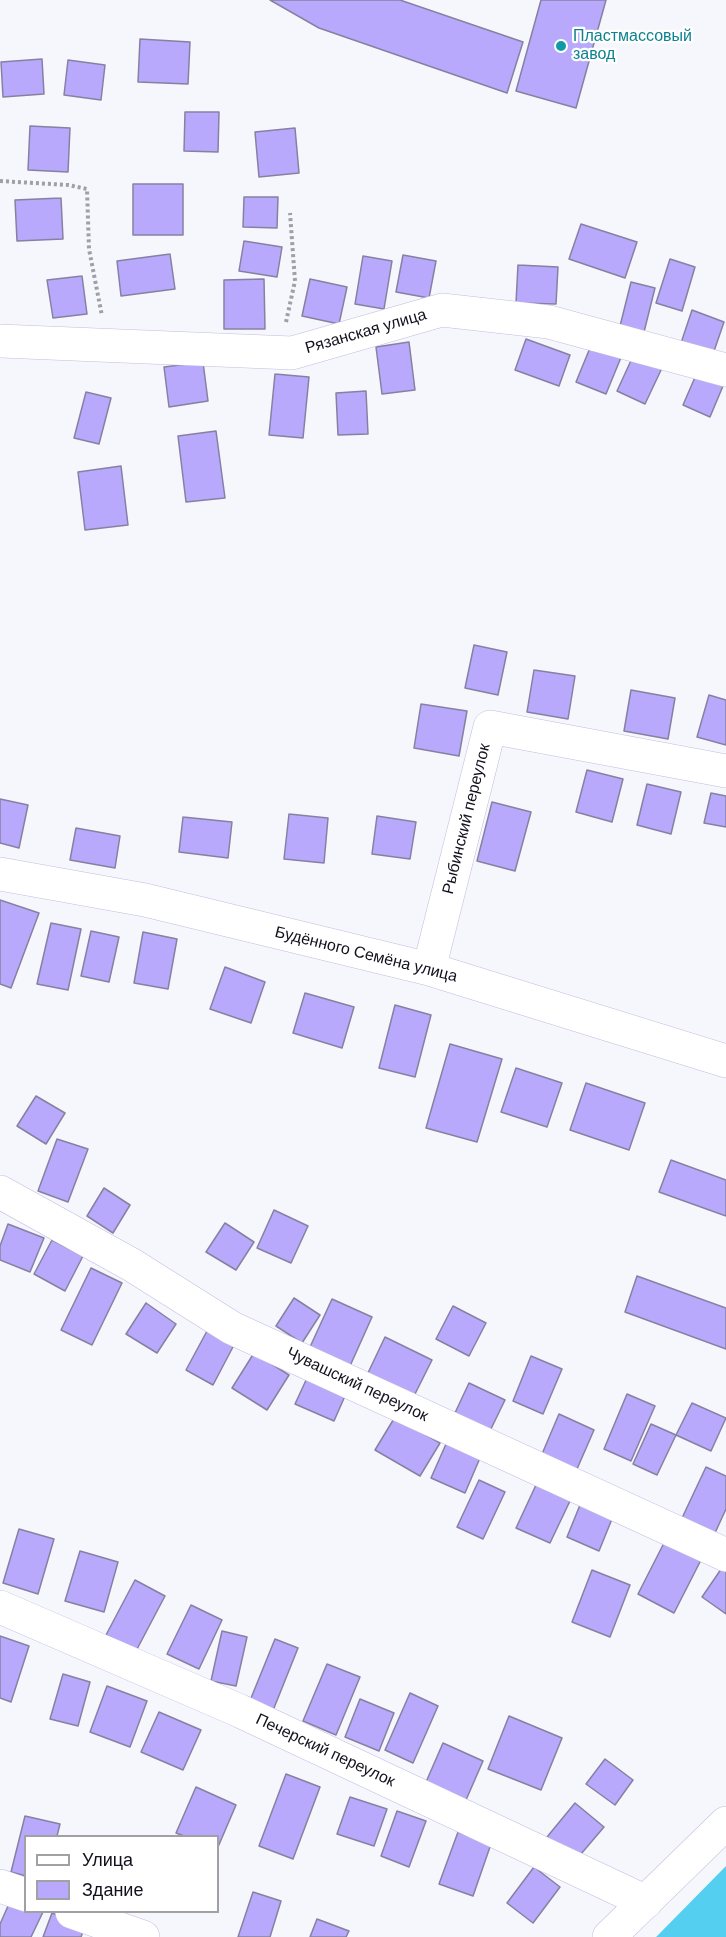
<!DOCTYPE html>
<meta charset="utf-8">
<style>
body{margin:0}
#map{position:relative;width:726px;height:1937px;overflow:hidden;background:#f6f6fd;font-family:"DM Sans",sans-serif}
canvas{display:block}
.legend{position:absolute;left:24px;top:1835px;width:195px;height:78px;box-sizing:border-box;background:#fff;border:2px solid #a1a0a5;margin:0;padding:8px 10px;list-style:none;font-size:18px;color:#13111d}
.legend li{display:flex;align-items:center;gap:12px;height:30px}
.legend b{width:30px;border:2px solid #a1a0a5}
</style>
<div id="map">
<canvas width="726" height="1937"></canvas>
<ul class="legend">
<li><b style="height:8px;background:#fff"></b>Улица</li>
<li><b style="height:16px;background:#b8a9fc"></b>Здание</li>
</ul>
</div>
<script>
const c = document.querySelector('canvas').getContext('2d');
c.lineJoin = 'round';
function fillPath(path, color) { c.fillStyle = color; c.fill(path, 'evenodd'); }
const shape = rows => new Path2D(rows.map(r => 'M' + r).join(''));
function stroke(path, color, width, dash) { c.strokeStyle = color; c.lineWidth = width; c.lineCap = dash ? 'butt' : 'round'; c.setLineDash(dash || []); c.stroke(path); }
function drawText(font, color, halo, rows, align = 'center') {
  c.font = font + ' "DM Sans",sans-serif'; c.lineWidth = 4.5; c.setLineDash([]); c.textBaseline = 'middle'; c.strokeStyle = halo; c.fillStyle = color; for (const [text, x, y, turn = 0] of rows) {
    c.save(); c.translate(x, y); c.rotate((+turn || 0) * Math.PI / 180); c.textAlign = isNaN(turn) ? turn : align; if (halo) c.strokeText(text, 0, 0); c.fillText(text, 0, 0); c.restore();
  }
}
fillPath(shape([
 [726,1866,726,1937,656,1937,663,1930]
]), '#54cff0');
const building = shape([
 [270,0,400,0,523,42,507,93,319,28,270,0],
 [541,0,606,0,576,108,516,91,541,0],
 [140,39,190,42,188,84,138,82,140,39],
 [42,59,44,94,3,97,1,62,42,59],
 [68,60,105,65,101,100,64,95,68,60],
 [185,112,219,112,218,152,184,151,185,112],
 [30,126,70,128,68,172,28,170,30,126],
 [295,128,299,173,259,177,255,132,295,128],
 [133,184,183,184,183,235,133,235,133,184],
 [244,197,278,197,277,228,243,227,244,197],
 [61,198,63,239,17,241,15,200,61,198],
 [581,224,637,242,625,278,569,259,581,224],
 [244,241,282,247,277,277,239,271,244,241],
 [170,254,175,289,121,296,117,261,170,254],
 [403,255,436,261,429,298,396,292,403,255],
 [363,256,392,261,384,309,355,304,363,256],
 [670,259,695,267,682,311,656,303,670,259],
 [518,265,558,267,556,304,516,303,518,265],
 [82,276,87,314,53,318,47,280,82,276],
 [264,279,265,329,224,329,224,280,264,279],
 [310,279,347,287,339,324,302,316,310,279],
 [631,282,655,288,643,336,619,330,631,282],
 [692,310,724,322,712,357,680,346,692,310],
 [526,339,570,355,559,386,515,370,526,339],
 [409,342,415,390,382,394,376,347,409,342],
 [592,343,622,355,606,394,576,382,592,343],
 [634,354,662,368,645,404,617,391,634,354],
 [203,362,208,401,169,407,164,367,203,362],
 [275,374,309,377,303,438,269,435,275,374],
 [696,375,723,386,710,417,683,405,696,375],
 [366,391,368,434,338,435,336,393,366,391],
 [86,392,111,398,99,444,74,438,86,392],
 [216,431,225,498,186,502,178,436,216,431],
 [121,466,128,525,85,530,78,472,121,466],
 [474,645,507,652,498,695,465,688,474,645],
 [534,670,575,676,568,719,527,712,534,670],
 [631,690,675,698,668,739,624,731,631,690],
 [709,695,726,700,726,745,697,737,709,695],
 [421,704,467,711,459,756,414,748,421,704],
 [587,770,623,779,612,822,576,812,587,770],
 [647,784,681,792,671,834,637,825,647,784],
 [711,793,726,796,726,827,704,823,711,793],
 [0,799,28,805,19,848,0,843,0,799],
 [492,802,531,812,515,871,477,861,492,802],
 [289,814,328,818,324,863,284,859,289,814],
 [377,816,416,822,410,859,372,854,377,816],
 [183,817,232,822,228,858,179,852,183,817],
 [76,828,120,836,115,868,70,860,76,828],
 [0,900,39,913,11,988,0,984,0,900],
 [51,923,81,929,68,990,37,984,51,923],
 [91,931,119,937,109,982,81,976,91,931],
 [143,932,177,939,168,989,134,983,143,932],
 [225,967,265,982,251,1023,210,1009,225,967],
 [305,993,354,1007,342,1048,293,1033,305,993],
 [395,1005,431,1015,415,1077,379,1068,395,1005],
 [450,1044,502,1059,477,1142,426,1128,450,1044],
 [516,1068,562,1083,547,1127,501,1112,516,1068],
 [586,1083,645,1103,629,1150,570,1130,586,1083],
 [36,1096,65,1113,46,1144,17,1126,36,1096],
 [57,1139,88,1149,68,1202,38,1191,57,1139],
 [671,1160,726,1180,726,1216,659,1192,671,1160],
 [104,1188,130,1205,113,1233,87,1216,104,1188],
 [274,1210,308,1226,291,1263,257,1248,274,1210],
 [225,1223,254,1242,236,1270,206,1252,225,1223],
 [8,1224,44,1238,30,1272,0,1260,0,1246,8,1224],
 [52,1240,83,1256,65,1291,34,1274,52,1240],
 [91,1268,122,1283,92,1345,61,1330,91,1268],
 [637,1276,726,1308,726,1349,625,1312,637,1276],
 [294,1298,320,1315,302,1343,276,1326,294,1298],
 [332,1299,372,1317,350,1366,310,1347,332,1299],
 [146,1303,176,1324,157,1353,126,1334,146,1303],
 [453,1306,486,1323,469,1356,436,1339,453,1306],
 [207,1331,234,1345,213,1385,186,1370,207,1331],
 [385,1337,432,1360,413,1398,367,1375,385,1337],
 [254,1353,289,1375,267,1410,232,1388,254,1353],
 [531,1356,562,1369,543,1414,513,1401,531,1356],
 [307,1378,345,1396,334,1421,295,1404,307,1378],
 [469,1383,505,1400,489,1433,454,1415,469,1383],
 [627,1394,655,1406,631,1461,604,1449,627,1394],
 [692,1403,726,1418,711,1451,676,1435,692,1403],
 [559,1414,594,1430,577,1469,542,1454,559,1414],
 [395,1417,440,1443,420,1476,375,1450,395,1417],
 [651,1424,676,1435,657,1475,633,1464,651,1424],
 [446,1444,480,1458,465,1493,431,1478,446,1444],
 [706,1467,726,1476,726,1509,715,1533,682,1518,706,1467],
 [479,1480,505,1492,483,1539,457,1527,479,1480],
 [536,1485,570,1501,550,1543,516,1528,536,1485],
 [580,1505,612,1519,599,1551,567,1537,580,1505],
 [19,1529,54,1539,38,1594,3,1583,19,1529],
 [666,1539,702,1558,674,1613,638,1594,666,1539],
 [80,1551,118,1562,104,1612,65,1601,80,1551],
 [726,1562,726,1614,702,1597,726,1562],
 [592,1570,630,1585,610,1637,572,1622,592,1570],
 [135,1580,165,1596,136,1651,106,1635,135,1580],
 [191,1605,222,1620,199,1669,167,1654,191,1605],
 [222,1631,247,1637,236,1686,211,1681,222,1631],
 [0,1636,29,1646,11,1702,0,1698,0,1636],
 [275,1639,298,1648,272,1713,249,1703,275,1639],
 [327,1664,360,1677,336,1735,303,1721,327,1664],
 [63,1674,90,1682,78,1726,50,1719,63,1674],
 [107,1686,147,1701,130,1747,90,1732,107,1686],
 [410,1693,438,1706,413,1763,385,1750,410,1693],
 [360,1699,394,1713,379,1751,345,1737,360,1699],
 [159,1712,201,1730,183,1770,141,1752,159,1712],
 [509,1716,562,1738,541,1790,488,1769,509,1716],
 [443,1743,483,1761,466,1800,426,1782,443,1743],
 [605,1759,633,1780,615,1805,586,1784,605,1759],
 [286,1774,320,1787,293,1859,259,1846,286,1774],
 [196,1787,236,1805,218,1847,218,1836,184,1836,176,1833,196,1787],
 [350,1797,387,1809,374,1846,337,1834,350,1797],
 [575,1803,604,1827,575,1861,547,1837,575,1803],
 [397,1811,426,1821,409,1867,381,1856,397,1811],
 [25,1816,60,1824,57,1836,26,1836,26,1876,11,1872,25,1816],
 [458,1832,491,1844,473,1896,439,1884,458,1832],
 [534,1867,560,1887,533,1923,507,1903,534,1867],
 [253,1892,281,1901,270,1937,238,1937,253,1892],
 [12,1897,26,1903,26,1912,43,1912,31,1937,0,1937,0,1924,12,1897],
 [52,1913,85,1926,81,1937,43,1937,52,1913],
 [317,1919,349,1931,346,1937,310,1937,317,1919]
]);
fillPath(building, '#b8a9fc');
stroke(building, '#8681a1', 1.5);
const minor = shape([
 [0,341,292,353,442,310,549,322,726,370],
 [0,874,145,900,429,969,726,1061],
 [429,969,490,727,726,771],
 [0,1192,132,1265,232,1328,726,1555],
 [0,1607,240,1711,646,1902],
 [0,1886,26,1895],
 [72,1912,143,1937],
 [609,1937,726,1823]
]);
stroke(minor, '#c2bddf', 34);
stroke(shape([
 [0,181,68,185,87,189,89,249,102,316],
 [286,322,295,281,290,213]
]), '#a09fa8', 4, [3, 3]);
stroke(minor, '#fff', 33);
for (const [x, y, r, color] of [
 [561,46,6,"#0f9aa8"]
]) { const dot = new Path2D(); dot.arc(x, y, r, 0, 2 * Math.PI); c.fillStyle = color; c.fill(dot); stroke(dot, '#fff', 2); }
drawText('16px', '#0d838f', '#fff', [
 ["Пластмассовый",573,37],
 ["завод",573,55]
], 'left');
drawText('16px', '#13111d', '#fff', [
 ["Рязанская улица",366,332,-16],
 ["Рыбинский переулок",467,819,-76],
 ["Будённого Семёна улица",366,955,14],
 ["Чувашский переулок",357,1385,25],
 ["Печерский переулок",325,1751,25]
]);
</script>
